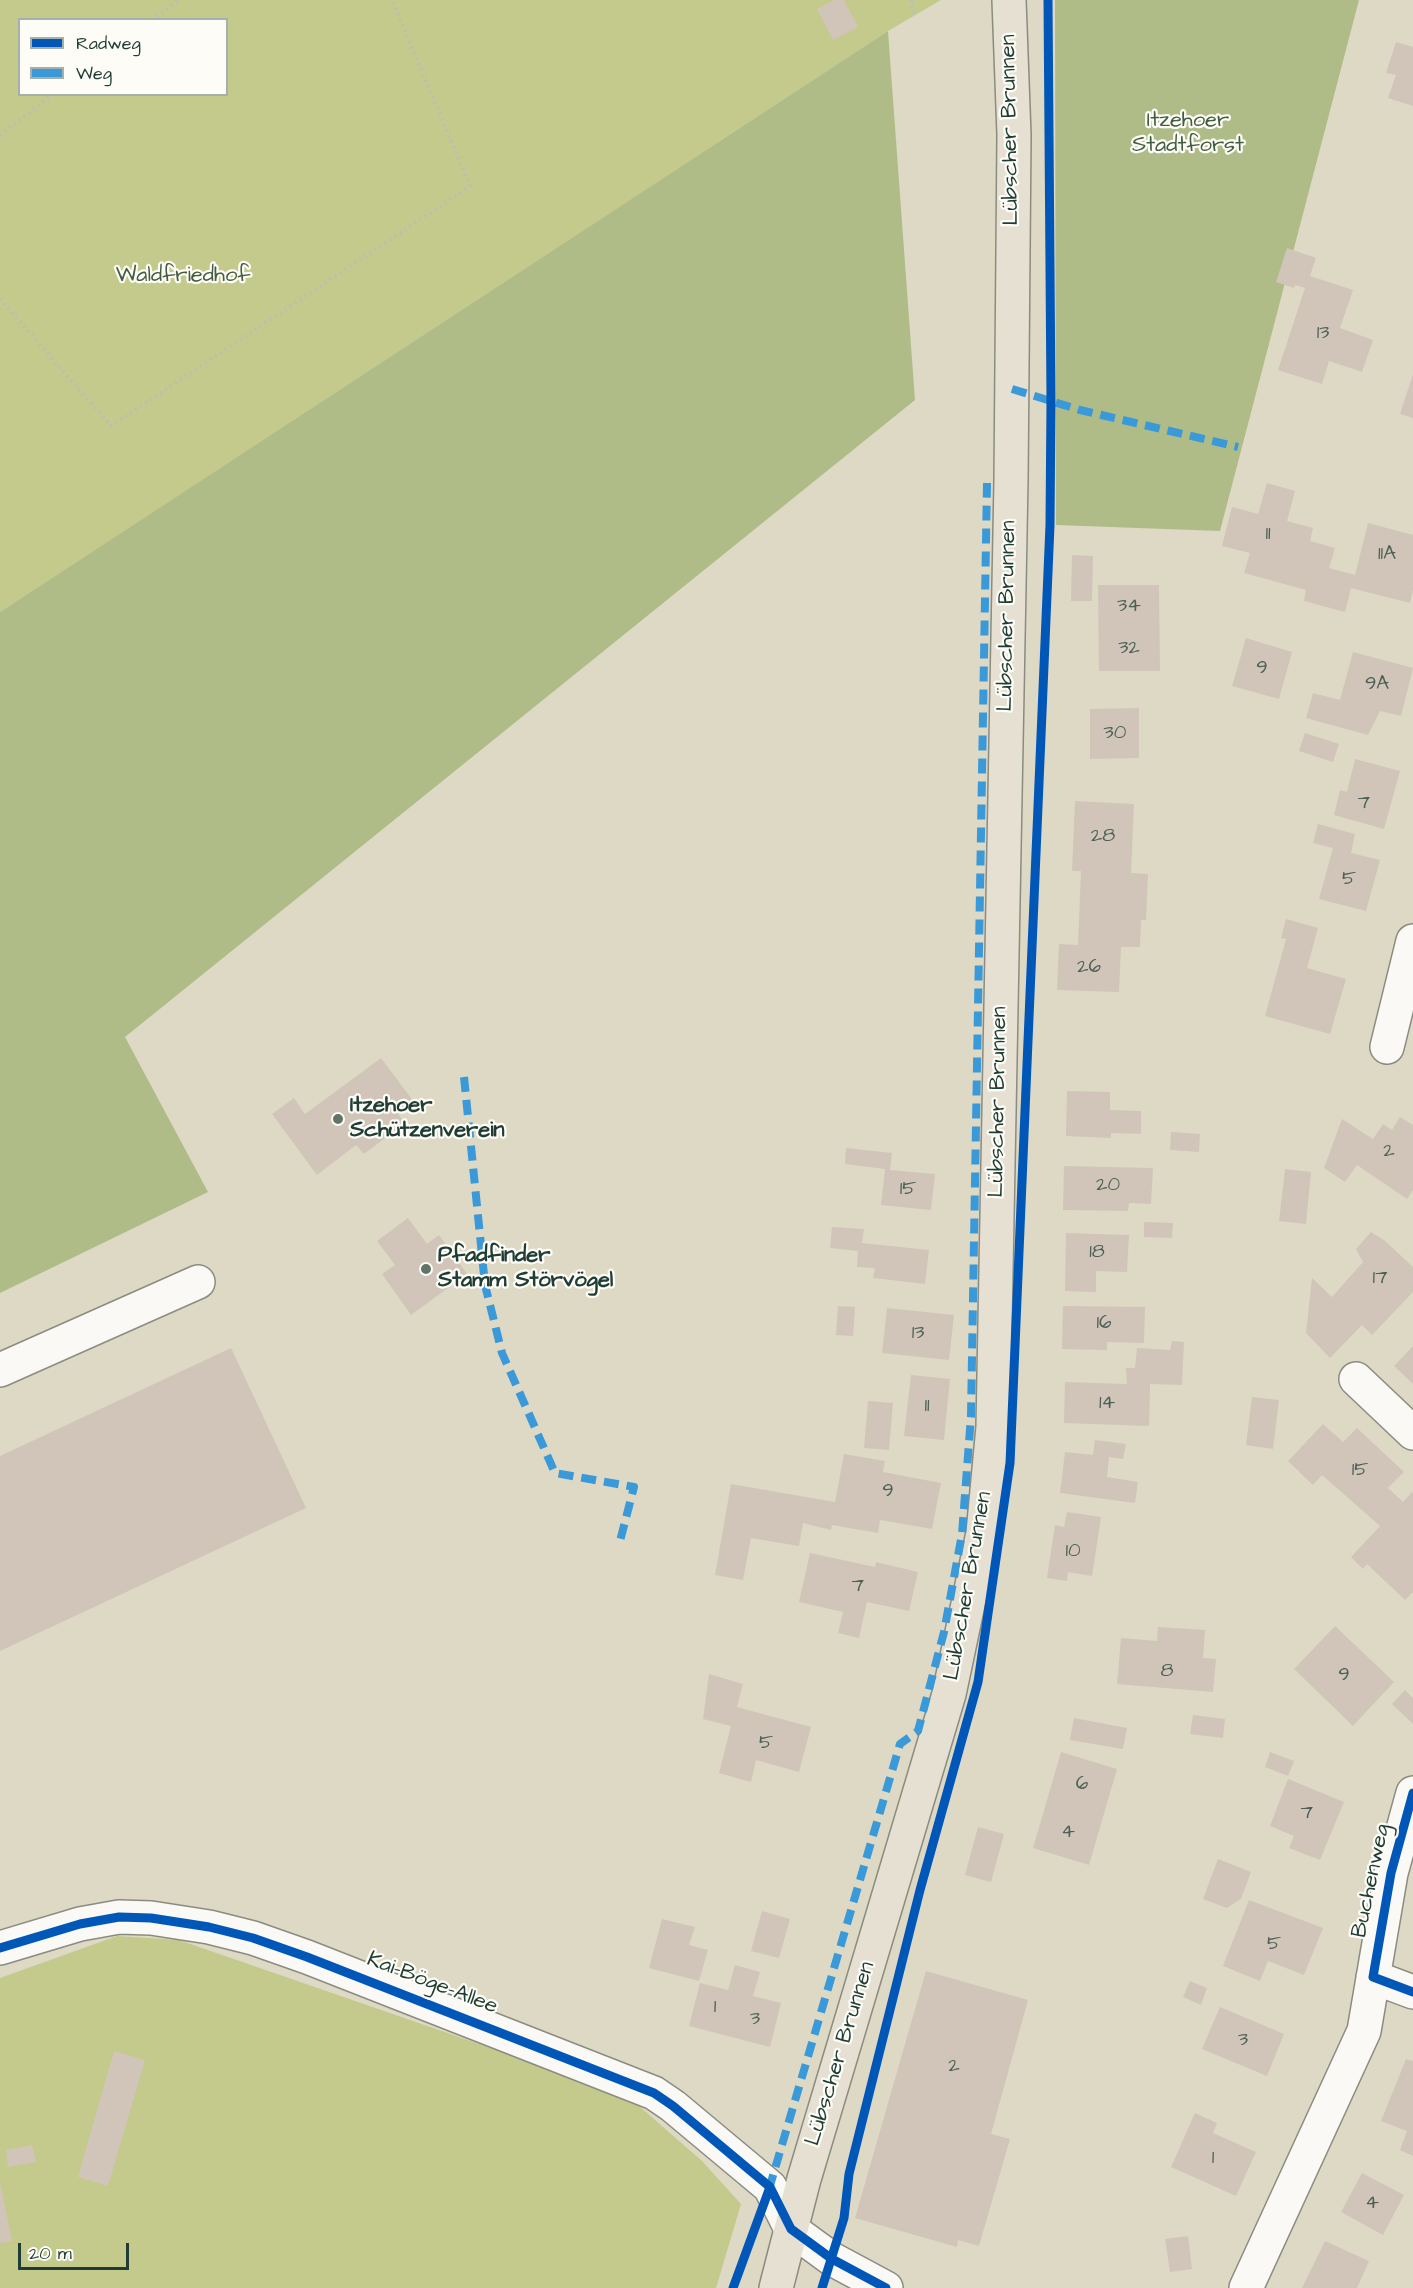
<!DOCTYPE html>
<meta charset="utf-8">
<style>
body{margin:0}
#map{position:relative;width:1413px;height:2288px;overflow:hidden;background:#ded9c4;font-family:"Architects Daughter",sans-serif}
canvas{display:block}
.legend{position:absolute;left:18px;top:18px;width:210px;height:78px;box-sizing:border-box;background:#fdfcf7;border:2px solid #a4b0a9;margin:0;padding:8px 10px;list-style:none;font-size:18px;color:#1f3d34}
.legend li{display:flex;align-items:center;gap:12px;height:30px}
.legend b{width:30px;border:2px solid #a4b0a9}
.scale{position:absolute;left:18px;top:2243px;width:111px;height:27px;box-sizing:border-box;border:3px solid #1f3d34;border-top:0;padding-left:8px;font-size:18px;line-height:21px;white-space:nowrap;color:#1f3d34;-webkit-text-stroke:4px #fdfcf7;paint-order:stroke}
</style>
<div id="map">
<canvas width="1413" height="2288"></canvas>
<ul class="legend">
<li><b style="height:8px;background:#0057b8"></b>Radweg</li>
<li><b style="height:8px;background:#3a99d8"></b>Weg</li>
</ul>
<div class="scale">20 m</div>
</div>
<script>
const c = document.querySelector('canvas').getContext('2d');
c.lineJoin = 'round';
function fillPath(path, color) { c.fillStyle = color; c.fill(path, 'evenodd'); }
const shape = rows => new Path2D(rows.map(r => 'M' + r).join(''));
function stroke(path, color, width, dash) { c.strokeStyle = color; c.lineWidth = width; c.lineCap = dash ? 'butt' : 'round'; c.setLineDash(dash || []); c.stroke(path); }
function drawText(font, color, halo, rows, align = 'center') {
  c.font = font + ' "Architects Daughter",sans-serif'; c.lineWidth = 4.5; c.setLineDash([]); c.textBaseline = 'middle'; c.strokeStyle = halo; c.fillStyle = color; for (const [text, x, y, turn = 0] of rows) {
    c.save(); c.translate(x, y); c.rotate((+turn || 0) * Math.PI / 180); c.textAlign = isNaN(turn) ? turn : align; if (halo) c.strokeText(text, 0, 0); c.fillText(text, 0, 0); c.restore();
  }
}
fillPath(shape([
 [0,0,941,0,888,31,0,612],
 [20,20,226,20,226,94,20,94],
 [117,1936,179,1940,540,2065,639,2106,702,2161,741,2204,716,2288,0,2288,0,1978]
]), '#c3ca8c');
fillPath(shape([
 [1055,0,1359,0,1220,531,1056,525],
 [888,31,915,400,125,1037,208,1192,0,1293,0,612]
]), '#b0bc88');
fillPath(shape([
 [834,0,844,0,858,27,833,40,817,9],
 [1396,42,1413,47,1413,106,1388,98,1396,75,1386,73],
 [1287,248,1316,258,1310,276,1353,290,1340,328,1373,340,1362,372,1329,361,1322,384,1278,370,1305,288,1295,285,1294,288,1276,282],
 [1413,374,1413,418,1400,414],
 [1267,483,1295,491,1287,521,1313,528,1310,541,1335,548,1329,568,1355,575,1368,523,1413,535,1413,590,1410,603,1351,588,1345,612,1304,601,1306,590,1244,573,1250,553,1222,546,1232,507,1258,514],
 [1072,555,1093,556,1092,601,1071,601],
 [1098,585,1159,585,1160,671,1099,671],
 [1246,638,1292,652,1279,699,1232,686],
 [1353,652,1413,668,1401,716,1380,711,1368,735,1306,718,1313,693,1340,700],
 [1139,708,1139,758,1090,759,1090,709],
 [1305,733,1339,744,1333,762,1299,751],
 [1355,759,1400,771,1384,829,1334,815,1340,790,1347,792],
 [1075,801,1134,804,1131,873,1148,874,1146,920,1141,920,1140,947,1121,947,1119,992,1057,990,1059,944,1078,945,1081,871,1072,871],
 [1318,824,1355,834,1351,853,1380,860,1366,911,1319,899,1333,848,1313,843],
 [1286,919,1318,928,1307,968,1346,979,1330,1034,1265,1016,1286,939,1281,938],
 [381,1058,414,1102,398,1114,405,1123,364,1154,356,1145,317,1175,272,1114,294,1098,305,1114],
 [1067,1091,1110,1092,1110,1110,1141,1111,1141,1134,1111,1133,1111,1138,1066,1136],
 [1400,1117,1413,1125,1413,1190,1407,1199,1357,1165,1345,1182,1324,1168,1342,1119,1373,1139,1383,1124,1392,1130],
 [1171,1132,1200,1134,1199,1152,1170,1150],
 [846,1148,892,1153,890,1170,935,1174,931,1210,881,1205,885,1169,845,1164],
 [1064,1166,1153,1168,1151,1204,1129,1203,1128,1211,1063,1210],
 [1285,1169,1311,1172,1306,1224,1279,1221],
 [408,1218,427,1244,439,1235,467,1274,411,1315,382,1274,395,1265,377,1241],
 [1144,1222,1173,1223,1172,1238,1144,1237],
 [832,1227,864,1229,862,1243,929,1250,925,1284,873,1278,875,1268,857,1267,858,1251,830,1248],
 [1371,1232,1384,1240,1413,1267,1413,1292,1372,1335,1362,1325,1330,1358,1306,1333,1312,1278,1332,1297,1363,1262,1356,1249],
 [1066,1233,1129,1235,1127,1272,1096,1271,1096,1292,1065,1291],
 [838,1306,855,1307,853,1336,836,1335],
 [1063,1306,1145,1307,1144,1343,1107,1342,1107,1350,1062,1349],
 [887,1308,954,1315,949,1360,882,1353],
 [1172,1341,1184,1342,1182,1385,1150,1384,1149,1426,1064,1423,1065,1382,1127,1384,1126,1368,1135,1368,1137,1348,1170,1350],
 [1413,1346,1413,1384,1394,1366],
 [231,1348,306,1508,0,1651,0,1456],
 [911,1375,950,1379,944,1440,904,1436],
 [1252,1397,1279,1400,1273,1449,1246,1445],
 [868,1401,893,1403,889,1450,864,1448],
 [1323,1424,1343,1442,1357,1428,1404,1472,1388,1488,1403,1502,1412,1492,1413,1493,1413,1592,1405,1600,1367,1564,1363,1569,1351,1557,1380,1526,1322,1475,1313,1485,1288,1461],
 [1095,1440,1126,1444,1123,1459,1109,1457,1107,1477,1138,1482,1135,1503,1060,1493,1065,1452,1093,1455],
 [844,1454,885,1461,883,1472,941,1483,932,1529,880,1520,878,1533,832,1525,831,1530,803,1523,799,1546,751,1538,743,1580,715,1575,731,1484,835,1502],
 [1067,1512,1101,1517,1092,1576,1068,1572,1067,1581,1047,1578,1055,1525,1064,1527],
 [810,1553,875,1567,876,1562,918,1572,909,1611,867,1602,859,1638,838,1633,843,1612,799,1602],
 [1335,1626,1394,1682,1353,1726,1294,1669],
 [1158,1627,1205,1630,1203,1658,1216,1659,1213,1692,1117,1684,1121,1638,1157,1641],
 [709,1674,743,1684,737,1707,811,1727,799,1772,756,1760,751,1782,719,1773,731,1726,703,1719],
 [1405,1690,1413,1698,1413,1724,1392,1704],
 [1193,1715,1225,1719,1223,1738,1190,1734],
 [1074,1718,1127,1728,1123,1749,1070,1740],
 [1061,1752,1117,1769,1089,1865,1033,1848],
 [1270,1752,1294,1761,1288,1776,1265,1767],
 [1288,1779,1344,1802,1320,1860,1289,1848,1294,1836,1270,1826],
 [978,1827,1004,1834,991,1882,965,1875],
 [1218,1859,1251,1872,1241,1899,1227,1908,1203,1899],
 [1249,1900,1323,1928,1304,1975,1268,1961,1260,1981,1223,1966],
 [762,1911,790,1919,779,1958,751,1951],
 [662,1919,695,1927,689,1945,708,1950,699,1981,649,1968],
 [735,1965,760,1972,753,1996,781,2003,770,2047,689,2026,700,1983,728,1990],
 [926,1971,1028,2000,991,2134,1010,2139,979,2246,958,2240,957,2247,855,2218],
 [1190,1981,1207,1988,1201,2005,1183,1997],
 [1220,2007,1284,2034,1267,2076,1202,2049],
 [114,2051,145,2060,108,2186,78,2177],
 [1406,2059,1413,2061,1413,2156,1400,2150,1407,2131,1381,2121],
 [1195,2113,1217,2123,1213,2133,1256,2152,1236,2196,1171,2167],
 [32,2145,36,2162,8,2167,6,2150],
 [1362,2173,1404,2195,1383,2235,1341,2212],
 [0,2183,12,2241,0,2243],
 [1188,2236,1192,2269,1170,2272,1165,2239],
 [1325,2241,1369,2261,1357,2288,1302,2288]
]), '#d1c5b9');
const minor = shape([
 [1387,1047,1413,941],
 [0,1370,198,1282],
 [1356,1379,1413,1433],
 [0,1948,80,1924,119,1917,151,1918,209,1927,253,1938,307,1957,654,2093,673,2106,770,2187,791,2229,832,2259,886,2288],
 [1373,1977,1413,1992],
 [1246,2288,1364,2031,1391,1873,1413,1793]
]);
const major = shape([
 [776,2288,804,2179,949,1694,983,1533,993,1427,1011,480,1014,135,1009,0]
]);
stroke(minor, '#8a8c80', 36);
stroke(major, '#8a8c80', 36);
stroke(shape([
 [911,0,914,14],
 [152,20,178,0],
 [0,135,53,94],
 [0,299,111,426,470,186,392,0]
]), '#babdb8', 4, [1.5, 4.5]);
stroke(minor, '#faf9f6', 33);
stroke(major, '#e5e0d2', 33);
stroke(shape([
 [1012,389,1080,410,1238,447],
 [464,1077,485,1285,502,1353,555,1473,634,1487,620,1541],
 [769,2189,900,1744,918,1731,944,1632,962,1534,971,1416,987,483]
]), '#3a99d8', 8, [15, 8]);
stroke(shape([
 [1413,1793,1391,1873,1373,1977,1413,1992],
 [0,1948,80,1924,119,1917,151,1918,209,1927,253,1938,307,1957,654,2093,673,2106,770,2187,791,2229,832,2259,886,2288],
 [733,2288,770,2187],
 [822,2288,844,2218,849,2174,920,1890,978,1682,1010,1463,1050,525,1051,401,1048,0]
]), '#0057b8', 9);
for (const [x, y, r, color] of [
 [338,1119,6,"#627466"],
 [426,1269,6,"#627466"]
]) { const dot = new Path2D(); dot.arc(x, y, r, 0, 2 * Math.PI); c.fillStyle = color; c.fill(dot); stroke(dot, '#fdfcf7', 2); }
drawText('20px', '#4c6056', null, [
 ["13",1323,334],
 ["11",1268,535],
 ["11A",1387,555],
 ["34",1129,607],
 ["32",1129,649],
 ["9",1262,669],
 ["9A",1377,685],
 ["30",1115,734],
 ["7",1364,804],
 ["28",1103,837],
 ["5",1349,880],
 ["26",1089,968],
 ["2",1389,1152],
 ["20",1108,1186],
 ["15",908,1190],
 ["18",1097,1253],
 ["17",1380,1279],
 ["16",1104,1324],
 ["13",918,1334],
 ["14",1107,1404],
 ["11",927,1407],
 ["15",1360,1471],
 ["9",888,1492],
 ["10",1073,1552],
 ["7",858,1587],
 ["8",1167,1672],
 ["9",1344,1676],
 ["5",766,1744],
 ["6",1082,1785],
 ["7",1307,1814],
 ["4",1068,1833],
 ["5",1274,1945],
 ["1",715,2008],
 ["3",755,2020],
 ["3",1243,2041],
 ["2",954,2067],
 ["1",1213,2159],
 ["4",1372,2204]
]);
drawText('22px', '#425d3f', '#fdfcf7', [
 ["Itzehoer",1188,121],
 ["Stadtforst",1188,146],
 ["Waldfriedhof",183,276]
]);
drawText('22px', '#1f3d34', '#fdfcf7', [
 ["Lübscher Brunnen",1011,130,-91],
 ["Lübscher Brunnen",1008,616,-89],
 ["Lübscher Brunnen",999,1102,-89],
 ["Lübscher Brunnen",969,1586,-80],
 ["Buchenweg",1372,1881,-78],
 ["Kai-Böge-Allee",432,1984,21],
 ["Lübscher Brunnen",841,2054,-73]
]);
drawText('bold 22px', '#1f3d34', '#fdfcf7', [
 ["Itzehoer",350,1106],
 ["Schützenverein",350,1131],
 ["Pfadfinder",438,1256],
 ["Stamm Störvögel",438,1281]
], 'left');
</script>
